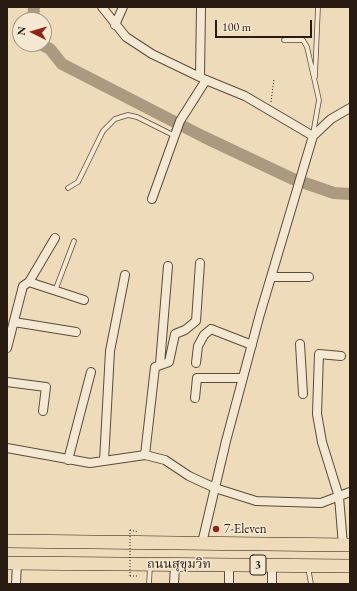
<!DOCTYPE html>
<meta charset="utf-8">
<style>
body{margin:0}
#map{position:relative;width:357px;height:591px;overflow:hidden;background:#eedbb9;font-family:"EB Garamond",serif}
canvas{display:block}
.frame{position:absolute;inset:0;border:8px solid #291b12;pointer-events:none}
.north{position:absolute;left:12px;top:12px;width:40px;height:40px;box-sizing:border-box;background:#f4e8d2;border:1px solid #a39685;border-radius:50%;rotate:275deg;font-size:11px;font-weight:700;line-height:16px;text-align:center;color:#291b12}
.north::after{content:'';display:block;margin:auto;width:14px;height:18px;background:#8f2418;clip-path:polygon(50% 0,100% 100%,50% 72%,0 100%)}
.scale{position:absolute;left:215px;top:20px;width:97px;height:18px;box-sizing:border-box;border:2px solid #291b12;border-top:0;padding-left:5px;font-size:12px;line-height:14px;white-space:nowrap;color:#291b12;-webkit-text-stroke:3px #f4e8d2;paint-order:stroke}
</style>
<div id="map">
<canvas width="357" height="591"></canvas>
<div class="frame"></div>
<div class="north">N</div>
<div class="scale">100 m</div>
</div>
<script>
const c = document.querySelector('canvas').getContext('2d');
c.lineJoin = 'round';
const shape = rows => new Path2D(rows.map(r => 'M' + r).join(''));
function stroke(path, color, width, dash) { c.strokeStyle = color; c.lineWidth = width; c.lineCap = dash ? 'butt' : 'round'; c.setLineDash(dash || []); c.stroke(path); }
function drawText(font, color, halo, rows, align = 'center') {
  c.font = font + ' "EB Garamond","Noto Serif Thai",serif'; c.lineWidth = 3; c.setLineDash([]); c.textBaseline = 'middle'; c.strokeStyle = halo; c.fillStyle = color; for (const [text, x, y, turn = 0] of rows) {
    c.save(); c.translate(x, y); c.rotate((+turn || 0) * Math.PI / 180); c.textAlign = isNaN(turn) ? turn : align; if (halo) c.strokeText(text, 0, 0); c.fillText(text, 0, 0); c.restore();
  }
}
stroke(shape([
 [33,20,34,7],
 [40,44,50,49,62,64,204,137,293,179,334,193,350,194]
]), '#ab9a80', 12);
const service = shape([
 [284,40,303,40,307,47,319,100,313,134],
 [315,77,318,7],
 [68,188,78,182,103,131,115,119,128,115,137,117,175,136],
 [55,291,74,241],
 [308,567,311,584],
 [149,584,150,566]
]);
const minor = shape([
 [102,7,126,37,152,54,206,80,245,96,313,136],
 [115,25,123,7],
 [200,77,201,7],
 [152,199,180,121,206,80],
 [272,277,309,277],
 [29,282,55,238],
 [14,322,76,332],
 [300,344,303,394],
 [7,348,23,286,29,282,84,300],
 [341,356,319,354,317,414,322,442,339,497,343,545],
 [196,363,198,346,204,335,211,329,252,345],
 [160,364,168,266],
 [7,382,46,387,43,411],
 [195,398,197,378,243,378],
 [7,448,90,463,145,455,165,460,189,476,215,488,256,501,321,503,350,492],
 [145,455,155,367,169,362,175,334,185,330,196,321,200,263],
 [68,460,91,372],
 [104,461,110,351,125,275],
 [202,543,226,441,260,314,313,136,331,119,350,108],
 [272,565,272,584],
 [16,584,17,563],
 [174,584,175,564],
 [229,584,229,565]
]);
const trunk = shape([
 [7,541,350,545],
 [7,563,350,566]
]);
stroke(service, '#5a4b3c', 5.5);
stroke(minor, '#5a4b3c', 10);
stroke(trunk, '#291b12', 14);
stroke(shape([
 [271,102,274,79],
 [130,530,138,532],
 [130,576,139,576]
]), '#291b12', 1, [1, 2]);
stroke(service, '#f4e8d2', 4);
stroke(minor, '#f4e8d2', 8);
stroke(trunk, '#eedbb9', 13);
stroke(shape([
 [130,576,130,530]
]), '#291b12', 1, [1, 2]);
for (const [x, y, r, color] of [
 [216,529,4,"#8f2418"]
]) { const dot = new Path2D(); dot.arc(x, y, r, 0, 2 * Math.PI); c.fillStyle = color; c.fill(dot); stroke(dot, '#f4e8d2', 1.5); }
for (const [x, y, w] of [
 [258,565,16]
]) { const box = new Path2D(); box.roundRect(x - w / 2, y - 10, w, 20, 3); c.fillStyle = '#f4e8d2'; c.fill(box); stroke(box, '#291b12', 1); }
drawText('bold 12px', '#291b12', null, [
 ["3",258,565]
]);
drawText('13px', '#291b12', '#f4e8d2', [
 ["7-Eleven",224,529]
], 'left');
drawText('13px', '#291b12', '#f4e8d2', [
 ["ถนนสุขุมวิท",179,564]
]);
</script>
